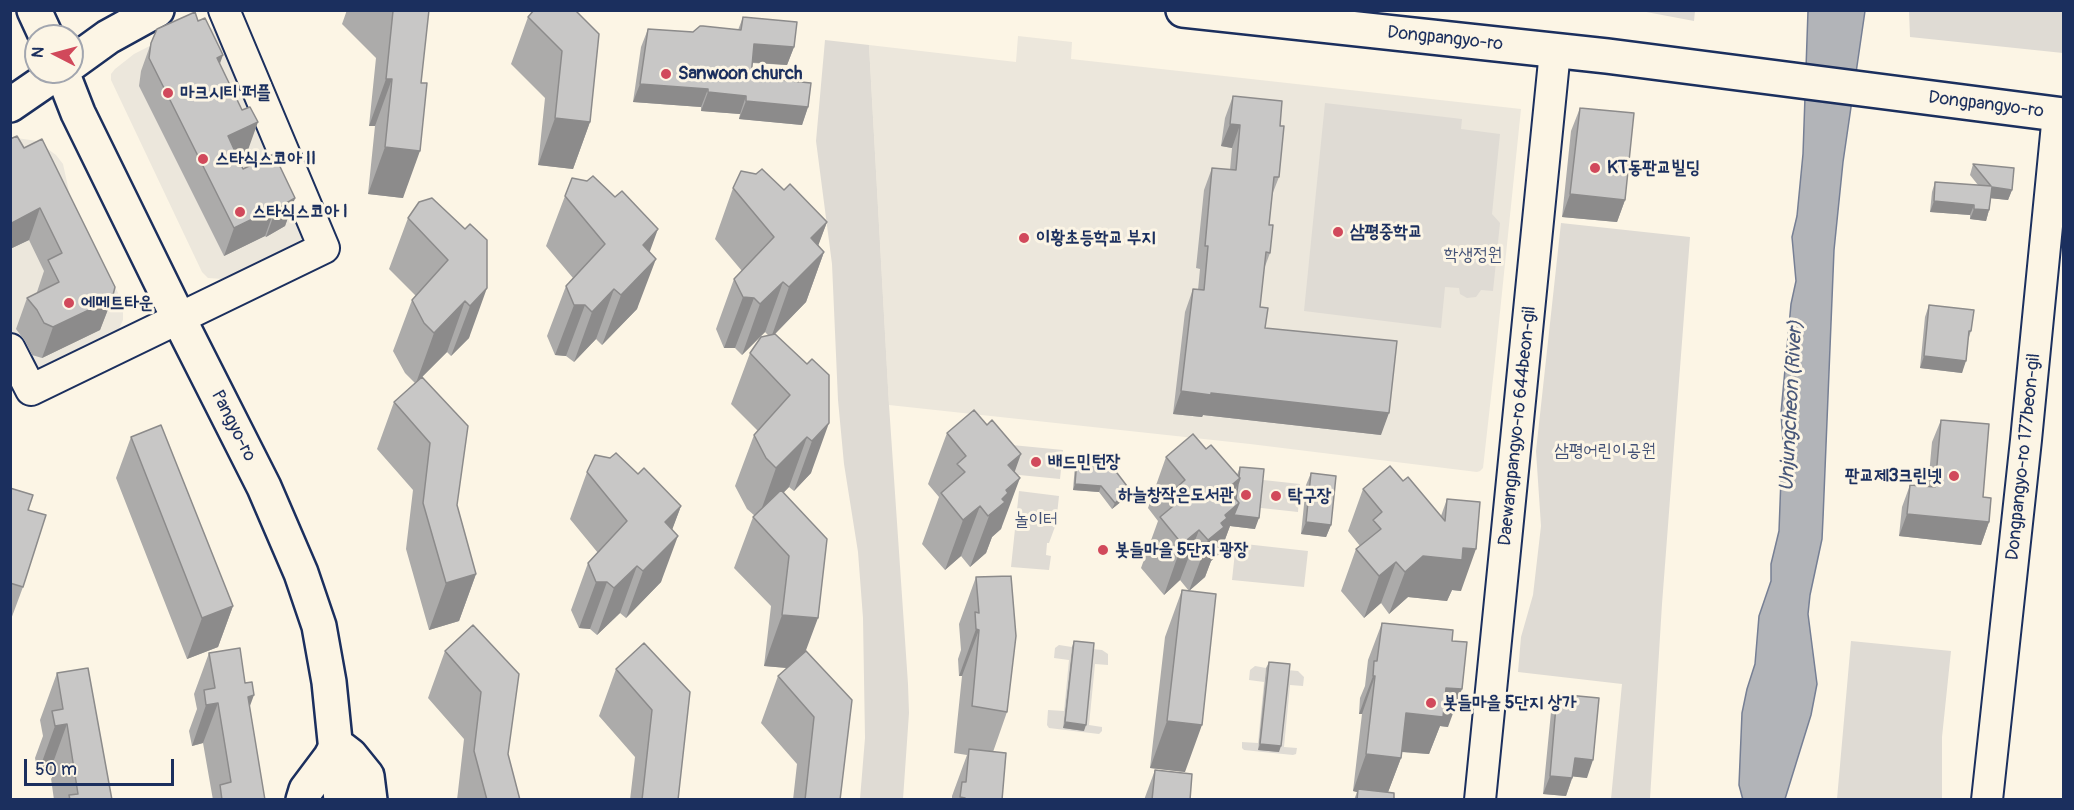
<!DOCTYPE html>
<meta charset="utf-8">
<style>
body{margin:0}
#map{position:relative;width:2074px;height:810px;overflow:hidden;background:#fcf5e5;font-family:Pangolin,sans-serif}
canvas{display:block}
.frame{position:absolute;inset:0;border:12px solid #1b2f5e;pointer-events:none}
.north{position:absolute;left:24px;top:24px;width:60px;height:60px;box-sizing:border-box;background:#fcf5e5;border:2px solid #a2a6af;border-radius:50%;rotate:276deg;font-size:16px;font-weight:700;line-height:24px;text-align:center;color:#1b2f5e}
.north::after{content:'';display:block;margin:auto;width:21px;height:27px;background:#d1495b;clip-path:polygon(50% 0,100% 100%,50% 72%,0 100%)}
.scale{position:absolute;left:24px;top:759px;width:150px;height:27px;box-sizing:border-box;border:3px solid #1b2f5e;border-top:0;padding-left:8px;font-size:18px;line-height:21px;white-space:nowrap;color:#1b2f5e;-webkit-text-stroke:4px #fcf5e5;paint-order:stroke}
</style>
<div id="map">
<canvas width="2074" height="810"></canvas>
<div class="frame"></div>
<div class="north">N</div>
<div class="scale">50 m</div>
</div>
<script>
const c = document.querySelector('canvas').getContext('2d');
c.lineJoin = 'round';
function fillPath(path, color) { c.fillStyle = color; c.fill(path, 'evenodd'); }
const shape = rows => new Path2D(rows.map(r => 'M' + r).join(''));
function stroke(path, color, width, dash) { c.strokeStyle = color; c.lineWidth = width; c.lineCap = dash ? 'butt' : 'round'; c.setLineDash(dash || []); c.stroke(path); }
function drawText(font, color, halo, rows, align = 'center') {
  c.font = font + ' Pangolin,"Poor Story",sans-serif'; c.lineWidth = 6; c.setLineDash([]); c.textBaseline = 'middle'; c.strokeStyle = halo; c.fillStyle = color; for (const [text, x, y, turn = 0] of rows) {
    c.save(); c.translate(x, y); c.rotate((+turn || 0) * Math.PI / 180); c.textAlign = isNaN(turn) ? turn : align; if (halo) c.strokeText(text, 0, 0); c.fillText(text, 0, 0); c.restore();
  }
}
fillPath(shape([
 [193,24,208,26,219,33,305,238,303,242,231,278,223,279,208,278,202,272,111,80,111,74,115,69,134,54],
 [1018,36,1072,42,1071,59,1521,109,1494,370,1483,468,1480,471,1477,472,1250,444,889,405,869,45,1016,62],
 [10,137,37,141,56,155,63,164,70,196,123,303,123,320,117,333,54,369,35,371,27,364,11,331]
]), '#ece7dc');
fillPath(shape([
 [1641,11,1695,11,1694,21],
 [1909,11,2063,11,2063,53,1910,37],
 [825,40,869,45,889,405,908,684,909,713,903,799,860,799,865,738,863,618,858,552,844,464,838,400,832,264,816,141],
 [1325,103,1462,119,1461,129,1500,134,1492,214,1500,223,1493,291,1481,290,1476,297,1467,298,1460,294,1459,288,1445,287,1441,328,1304,311],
 [1561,223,1690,237,1662,604,1650,799,1611,799,1622,684,1518,672,1521,637,1533,595,1541,526,1536,451],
 [1012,445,1063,450,1060,479,1009,474],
 [1254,479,1300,484,1298,512,1252,507],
 [1019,491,1059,496,1056,524,1049,543,1047,543,1046,555,1051,556,1049,570,1011,567],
 [1236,543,1308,551,1304,587,1232,580],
 [1851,641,1951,651,1942,737,1942,799,1837,799],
 [1059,645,1072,647,1063,728,1084,730,1092,649,1102,650,1108,654,1108,665,1095,664,1089,725,1102,727,1102,731,1099,734,1049,728,1047,725,1048,710,1064,711,1069,660,1054,658,1055,648],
 [1255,666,1266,668,1258,749,1279,751,1287,670,1298,671,1304,677,1303,686,1290,685,1284,747,1297,748,1296,754,1293,755,1244,750,1242,748,1242,742,1258,743,1264,682,1249,680,1250,670]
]), '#dfdbd4');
const water = shape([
 [1808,11,1865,11,1843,162,1834,250,1823,518,1822,539,1810,595,1808,614,1817,684,1811,715,1785,799,1743,800,1739,785,1742,713,1747,689,1755,664,1759,616,1771,581,1771,564,1779,531,1781,478,1784,457,1781,413,1791,304,1796,281,1792,237,1797,216,1803,154,1808,11]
]);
fillPath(water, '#b2b4b8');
stroke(water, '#767f94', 1.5);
const minor = shape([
 [10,349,31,390,324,248,224,10],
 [1480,800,1555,51],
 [1987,800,2026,440,2058,114]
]);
const major = shape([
 [34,10,46,36],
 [1183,10,1607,56,2064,115],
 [72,63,108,37,157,10],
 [62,72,78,113,179,319,264,487,301,573,319,626,329,682,341,800],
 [10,105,58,72],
 [337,745,350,755,367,776,370,800]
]);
const highway = shape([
 [303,800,306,790,330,758,337,745]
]);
stroke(minor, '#1b2f5e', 34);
stroke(major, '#1b2f5e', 38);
stroke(highway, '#1b2f5e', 38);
stroke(minor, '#fcf5e5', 30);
stroke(major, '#fcf5e5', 33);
stroke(highway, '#fcf5e5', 33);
fillPath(shape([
 [347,10,429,10,403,198,368,194,375,126,369,126,376,58,342,24],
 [575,10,590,122,573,169,538,165,545,98,511,64,528,17],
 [743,17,794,47,787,65,752,63,751,77,808,107,802,125,739,119,740,114,701,111,701,107,633,102,641,47,648,29,693,32,738,30],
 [198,21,220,64,248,150,237,155,243,169,295,198,285,226,266,237,265,236,224,256,139,86,141,71,151,43],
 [1233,96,1280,126,1279,177,1272,195,1269,225,1270,253,1264,269,1260,307,1265,328,1381,435,1203,415,1202,417,1173,414,1185,312,1193,289,1198,290,1200,269,1196,268,1204,190,1212,168,1230,170,1232,148,1221,146,1225,118],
 [1580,108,1625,200,1617,222,1562,217,1571,131],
 [10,139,24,148,112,299,100,330,42,358,32,355,25,341,16,329,27,298,37,293,37,292,44,271,29,240,10,249],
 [1973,164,2012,190,2008,200,1991,198,1989,210,1986,221,1970,219,1970,215,1930,212,1932,192,1935,182,1978,185,1970,175],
 [733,188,784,190,827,222,818,245,824,252,806,302,775,334,807,364,829,375,811,473,794,491,789,487,784,492,806,651,840,800,793,800,797,764,761,723,778,676,787,668,764,666,771,606,734,568,753,517,755,516,747,509,735,486,754,435,758,431,731,404,750,353,768,335,765,332,742,355,735,348,724,348,716,329,734,279,742,271,715,239],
 [565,196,650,252,637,309,602,345,596,339,574,362,566,356,555,355,547,336,566,286,573,278,546,246],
 [408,218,465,229,487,240,469,338,451,356,447,352,422,377,476,574,459,621,429,630,406,549,413,490,377,449,394,402,415,383,405,373,393,351,412,300,416,296,389,269],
 [1929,305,1971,331,1968,340,1962,373,1920,368,1925,317],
 [1941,420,1983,497,1989,522,1981,545,1899,536,1902,507,1910,485,1928,486,1932,442],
 [947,433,1014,472,1001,529,992,537,986,553,970,567,961,556,945,570,922,544,939,497,928,484],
 [131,437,233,606,218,647,187,659,116,478],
 [1166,457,1237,475,1240,467,1255,529,1230,526,1220,553,1211,561,1205,577,1189,591,1180,580,1164,595,1141,568,1158,521,1148,508],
 [1077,459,1130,490,1128,496,1112,509,1099,492,1073,490,1075,465],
 [587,472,638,474,681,506,672,529,661,582,626,618,620,613,597,635,590,629,579,628,571,610,588,563,598,553,570,519],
 [1311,473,1331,525,1326,537,1301,534,1306,485],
 [1403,481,1441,516,1447,499,1461,591,1452,590,1447,601,1408,597,1389,614,1381,603,1364,618,1341,591,1356,549,1360,546,1348,531,1363,489],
 [10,488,28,510,23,587,10,622],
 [976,577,1007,712,993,752,1002,800,952,800,952,796,967,755,954,753,962,676,959,676,958,659,961,650,959,624],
 [1182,590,1185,772,1150,768,1165,637],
 [1382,623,1448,727,1440,726,1429,754,1401,752,1401,758,1388,792,1394,800,1354,800,1357,792,1353,791,1362,714,1359,714,1360,698,1365,686,1368,660],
 [473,625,508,754,520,800,457,800,464,739,428,698,445,651],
 [1074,641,1084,731,1063,728,1072,647],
 [644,643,678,800,630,800,635,757,599,716,616,669],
 [209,653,249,708,265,800,213,800,203,743,192,746,189,731,197,709,194,694],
 [1269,662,1279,752,1258,750,1266,668],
 [57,673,112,800,54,800,50,771,38,773,35,758,43,736,40,720],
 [1557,694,1587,778,1573,776,1566,796,1543,794,1551,712],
 [1155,770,1190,800,1144,800]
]), '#acabaa');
fillPath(shape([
 [754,44,794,47,787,65,747,62],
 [223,55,213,83,217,58],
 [386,79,392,79,375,126,369,126],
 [640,84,708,89,701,107,633,102],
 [708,92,746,96,740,114,701,111],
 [746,101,808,107,802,125,739,119],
 [555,118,590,122,573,169,538,165],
 [258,122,248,150,218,165,228,136],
 [1230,124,1240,125,1232,148,1221,146],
 [385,147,420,151,403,198,368,194],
 [1992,187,2012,190,2008,200,1988,198],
 [1570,194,1625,200,1617,222,1562,217],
 [295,198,285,226,266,237,276,209],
 [1934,201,1974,205,1970,215,1930,212],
 [40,208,29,240,10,249,10,224],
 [275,208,265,236,224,256,234,228],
 [1974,209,1989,210,1986,221,1970,219],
 [827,222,811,265,824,252,806,302,771,338,789,287,811,238],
 [658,229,642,273,656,259,637,309,602,345,621,295,643,245],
 [783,282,765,332,742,355,760,304],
 [487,288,469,338,451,356,470,306],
 [614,289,596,339,574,362,592,312],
 [743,297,754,298,735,348,724,348],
 [112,299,100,330,42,358,53,327],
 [465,301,447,352,416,383,434,333],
 [574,305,585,305,566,356,555,355],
 [1924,356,1966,361,1962,373,1920,368],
 [1181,391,1211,393,1389,413,1381,435,1203,415,1202,417,1173,414],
 [829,423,811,473,794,491,812,441],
 [807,437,789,487,758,519,776,468],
 [1021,454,1009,488,1020,478,1001,529,992,537,986,553,970,567,1008,465],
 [1240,478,1227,512,1239,503,1259,518,1255,529,1230,526,1220,553,1211,561,1205,577,1189,591,1227,489],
 [1075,484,1101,486,1099,492,1073,490],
 [1130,490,1128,496,1112,509,1115,503],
 [681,506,665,549,678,536,661,582,626,618,643,571,665,522],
 [980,506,961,556,945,570,963,520],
 [1907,514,1989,522,1981,545,1899,536],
 [1306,522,1331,525,1326,537,1301,534],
 [1199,530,1180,580,1164,595,1182,544],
 [1463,548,1476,549,1461,591,1452,590,1447,601,1408,597,1389,614,1405,572,1423,556],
 [1396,562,1381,603,1364,618,1379,576],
 [637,566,620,613,597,635,614,588],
 [476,574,459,621,429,630,446,583],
 [596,582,607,582,590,629,579,628],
 [233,606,218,647,187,659,202,618],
 [782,615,818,618,799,669,764,666],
 [976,629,979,630,962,676,959,676],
 [1373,676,1375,676,1362,714,1359,714],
 [1446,688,1462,689,1448,727,1440,726,1429,754,1392,751,1406,713],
 [254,695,239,736,248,697],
 [218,703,203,743,192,746,206,705],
 [1167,721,1202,725,1185,772,1150,768],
 [1065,722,1086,725,1084,731,1063,728],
 [67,724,50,771,38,773,55,726],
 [1260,744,1281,746,1279,752,1258,750],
 [1366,754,1401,758,1387,795,1358,789,1357,792,1353,791],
 [1575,758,1593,760,1587,778,1568,776],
 [1550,776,1572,778,1566,796,1543,794]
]), '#8c8b8b');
const building = shape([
 [392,10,429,10,421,83,427,83,420,151,385,147,392,79,386,79,393,11,392,10],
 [534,10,575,10,599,34,590,122,555,118,562,51,528,17,534,10],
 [195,12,198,21,205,18,223,55,217,58,242,110,250,107,258,122,228,136,243,169,274,154,295,198,276,209,275,208,234,228,149,58,151,43,157,29,195,12],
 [743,17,797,22,794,47,754,44,751,77,811,83,808,107,746,101,746,96,708,92,708,89,640,84,648,29,693,32,700,26,703,26,741,30,743,17],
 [1233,96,1282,101,1280,126,1284,126,1279,177,1274,177,1269,225,1273,225,1270,253,1266,252,1260,307,1268,308,1265,328,1397,341,1389,413,1211,393,1211,395,1181,391,1193,289,1204,290,1208,246,1205,246,1212,168,1236,170,1240,125,1230,124,1233,96],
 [1580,108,1634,113,1625,200,1570,194,1580,108],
 [17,136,24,148,42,139,115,287,112,299,53,327,44,323,37,310,27,298,59,282,48,260,62,253,40,208,10,224,10,139,17,136],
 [1973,164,2014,168,2012,190,1992,187,1989,210,1974,209,1974,205,1934,201,1935,182,1991,186,1973,164],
 [762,169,784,190,790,184,827,222,811,238,824,252,789,287,783,282,760,304,754,298,743,297,734,279,774,237,733,188,741,171,756,174,762,169],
 [593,176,615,197,622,191,658,229,643,245,656,259,621,295,614,289,592,312,585,305,574,305,566,286,605,244,565,196,572,178,587,181,593,176],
 [432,198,465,229,470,224,487,240,487,288,470,306,465,301,434,333,424,323,412,300,448,260,408,218,419,202,432,198],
 [1929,305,1974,310,1971,331,1969,331,1966,361,1924,356,1929,305],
 [775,334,807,364,812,359,829,375,829,423,812,441,807,437,776,468,766,458,754,435,790,395,750,353,761,337,775,334],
 [422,377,468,426,457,505,476,574,446,583,423,503,430,443,394,402,422,377],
 [974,410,987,425,992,420,1021,454,1008,465,1020,478,1006,490,1008,493,1002,499,1005,502,988,516,980,506,963,520,941,493,965,472,957,464,966,456,947,433,974,410],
 [1941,420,1989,424,1983,497,1991,498,1989,522,1907,514,1910,485,1935,487,1941,420],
 [161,425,233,606,202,618,131,437,161,425],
 [1193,434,1206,449,1211,445,1240,478,1227,489,1239,503,1225,515,1227,518,1221,523,1224,527,1208,540,1199,530,1182,544,1160,517,1184,497,1176,488,1185,480,1166,457,1193,434],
 [616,453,638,474,644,468,681,506,665,522,678,536,643,571,637,566,614,588,607,582,596,582,588,563,627,521,587,472,595,455,610,458,616,453],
 [1077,459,1105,463,1114,469,1130,490,1115,503,1101,486,1075,484,1077,459],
 [1390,466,1403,481,1408,477,1445,521,1447,499,1480,502,1476,549,1463,548,1462,560,1423,556,1405,572,1396,562,1379,576,1356,549,1381,529,1373,520,1382,512,1363,489,1390,466],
 [1240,467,1264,469,1259,518,1234,515,1239,503,1236,499,1238,484,1240,478,1239,477,1240,467],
 [1311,473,1336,476,1331,525,1306,522,1311,473],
 [10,488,33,495,28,510,46,515,23,587,10,583,10,488],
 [781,490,827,539,818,618,782,615,789,556,753,517,781,490],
 [1011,576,1016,636,1007,712,972,706,979,630,976,629,975,612,979,613,976,577,1011,576],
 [1182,590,1216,594,1202,725,1167,721,1182,590],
 [1382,623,1453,630,1452,641,1467,642,1462,689,1446,688,1443,717,1406,713,1401,758,1366,754,1375,676,1373,676,1374,661,1377,661,1382,623],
 [473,625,519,674,508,754,520,800,487,800,474,751,481,692,445,651,473,625],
 [1074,641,1094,643,1086,725,1065,722,1074,641],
 [644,643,690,692,678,800,642,800,652,710,616,669,644,643],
 [240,648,245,683,252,682,254,695,248,697,265,800,222,800,220,785,231,782,218,703,206,705,204,690,215,688,209,653,240,648],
 [806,651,852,700,840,800,805,800,814,717,778,676,806,651],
 [1269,662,1290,664,1281,746,1260,744,1269,662],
 [88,668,112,800,70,800,69,795,78,794,67,724,55,726,52,711,63,709,57,673,88,668],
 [1557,694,1599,698,1593,760,1575,758,1572,778,1550,776,1557,694],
 [969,749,1006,753,1002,800,964,800,965,798,960,797,962,782,966,782,969,749],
 [1155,770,1192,774,1190,800,1152,800,1155,770],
 [1358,789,1394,793,1394,800,1357,800,1358,789]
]);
fillPath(building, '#c8c7c6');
stroke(building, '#8c8b8b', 1.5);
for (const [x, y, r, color] of [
 [666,74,6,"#d1495b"],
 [168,93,6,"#d1495b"],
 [203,159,6,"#d1495b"],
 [1595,168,6,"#d1495b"],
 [240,212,6,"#d1495b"],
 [1338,232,6,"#d1495b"],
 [1024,238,6,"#d1495b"],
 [69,303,6,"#d1495b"],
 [1036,462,6,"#d1495b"],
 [1954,476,6,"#d1495b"],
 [1246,495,6,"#d1495b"],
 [1276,496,6,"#d1495b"],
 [1103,550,6,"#d1495b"],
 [1431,703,6,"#d1495b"]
]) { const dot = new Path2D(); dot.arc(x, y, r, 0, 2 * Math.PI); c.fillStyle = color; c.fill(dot); stroke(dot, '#fcf5e5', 2); }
drawText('18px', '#1b2f5e', '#fcf5e5', [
 ["Dongpangyo-ro",1445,39,6],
 ["Dongpangyo-ro",1986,105,7],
 ["Pangyo-ro",233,426,63],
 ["Daewangpangyo-ro 644beon-gil",1518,426,-84],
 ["Dongpangyo-ro 177beon-gil",2024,457,-84]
]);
drawText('bold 18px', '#1b2f5e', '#fcf5e5', [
 ["Sanwoon church",678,74],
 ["마크시티 퍼플",180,93],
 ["스타식스코아 II",215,159],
 ["KT동판교빌딩",1607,168],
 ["스타식스코아 I",252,212],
 ["삼평중학교",1350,232],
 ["이황초등학교 부지",1036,238],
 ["에메트타운",81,303],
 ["배드민턴장",1048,462],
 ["판교제3크린넷",1942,476,"right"],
 ["하늘창작은도서관",1234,495,"right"],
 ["탁구장",1288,496],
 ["봇들마을 5단지 광장",1115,550],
 ["봇들마을 5단지 상가",1443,703]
], 'left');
drawText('18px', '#425176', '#fcf5e5', [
 ["학생정원",1473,255],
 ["삼평어린이공원",1605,451],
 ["놀이터",1036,520]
]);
drawText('italic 20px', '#485779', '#fcf5e5', [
 ["Unjungcheon (River)",1792,406,-87]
]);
</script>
